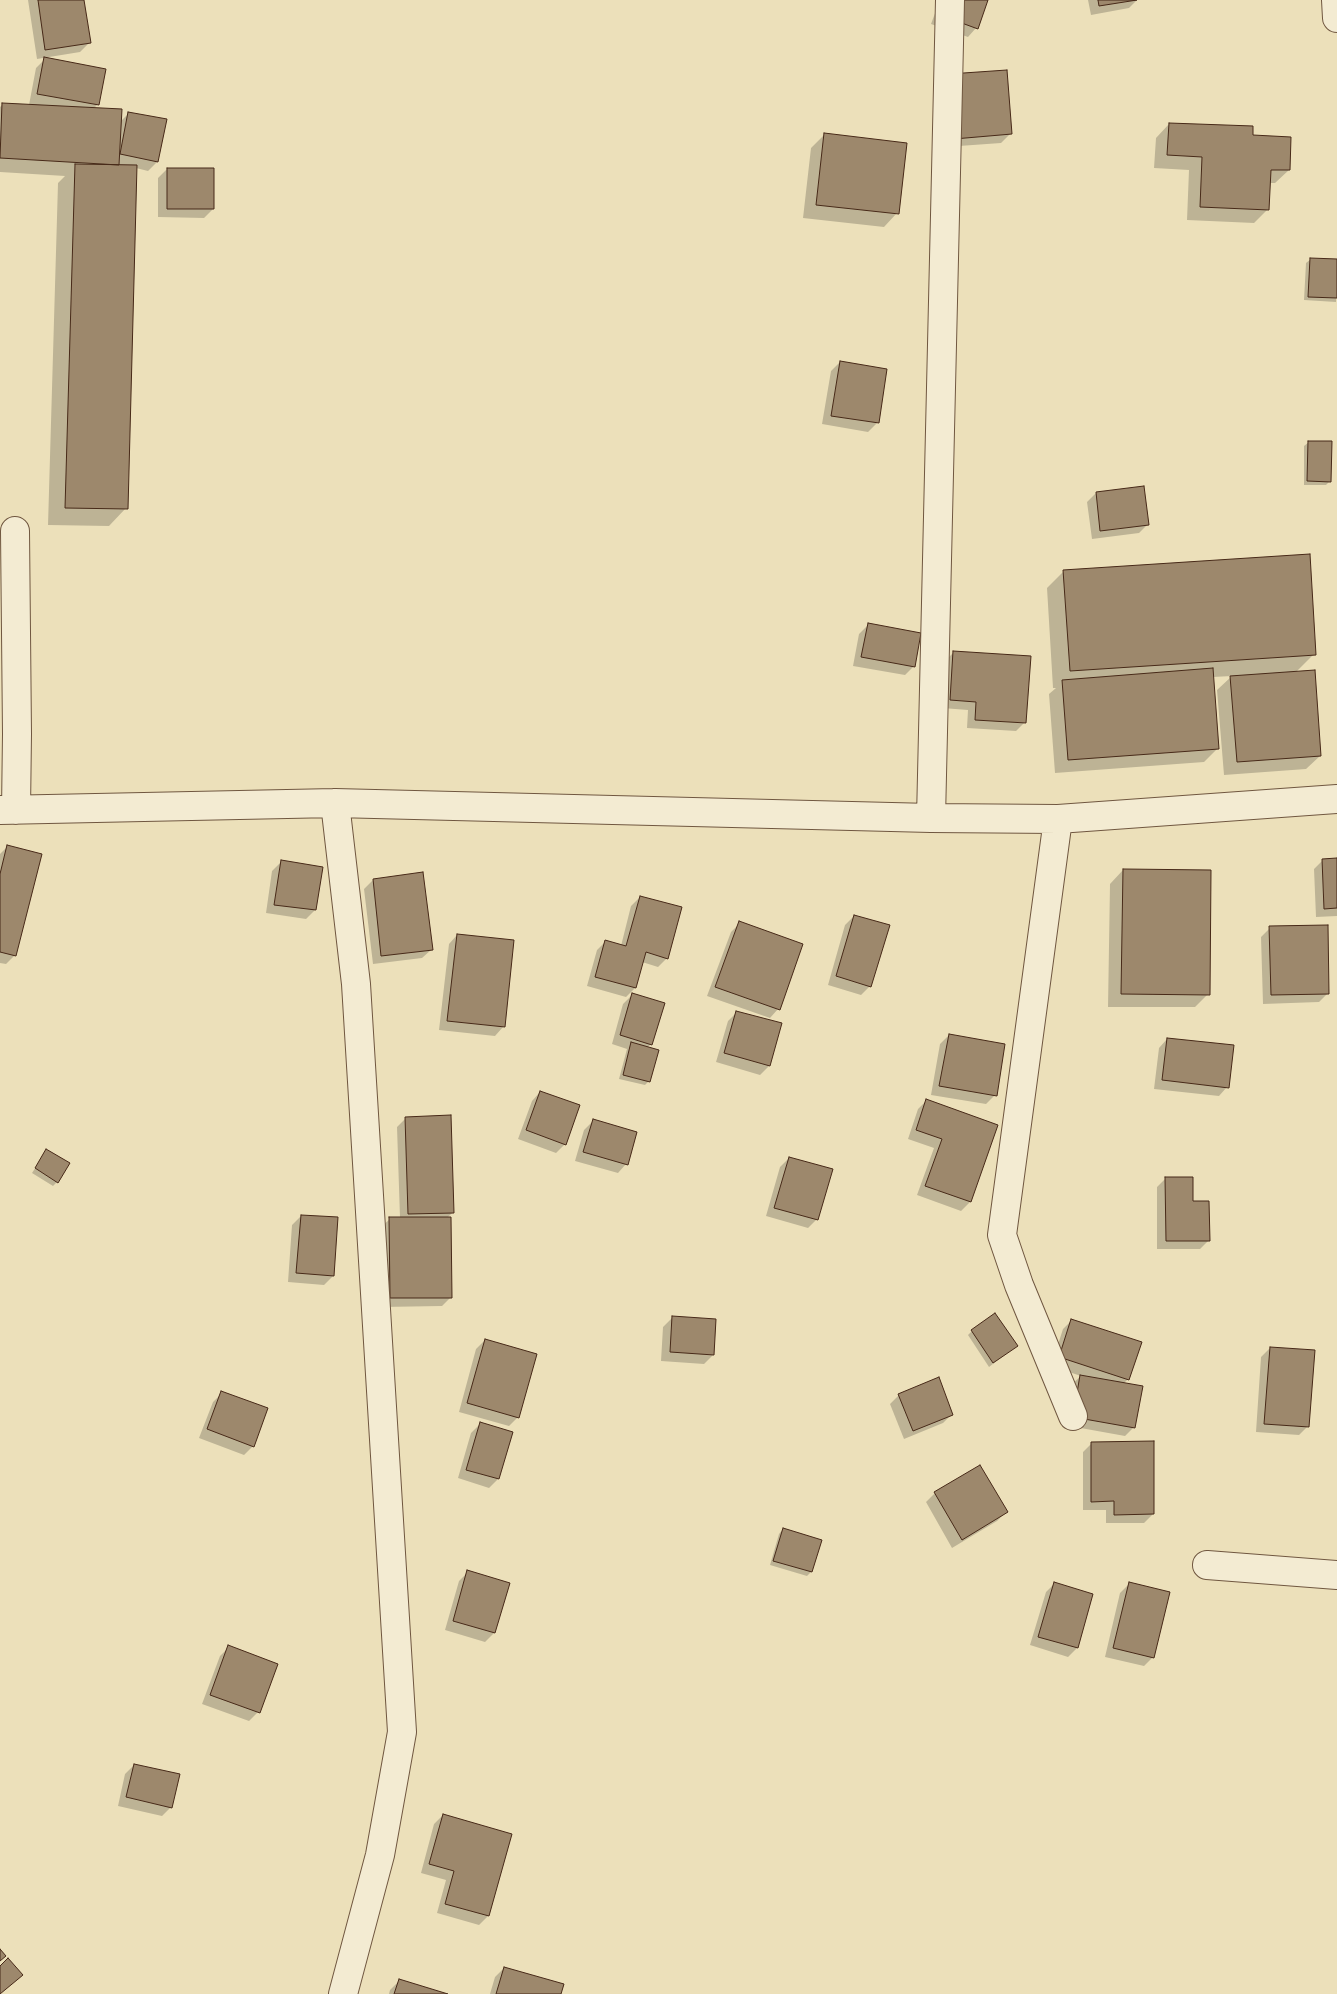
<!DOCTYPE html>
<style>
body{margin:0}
canvas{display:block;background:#ece0ba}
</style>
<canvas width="1337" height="1994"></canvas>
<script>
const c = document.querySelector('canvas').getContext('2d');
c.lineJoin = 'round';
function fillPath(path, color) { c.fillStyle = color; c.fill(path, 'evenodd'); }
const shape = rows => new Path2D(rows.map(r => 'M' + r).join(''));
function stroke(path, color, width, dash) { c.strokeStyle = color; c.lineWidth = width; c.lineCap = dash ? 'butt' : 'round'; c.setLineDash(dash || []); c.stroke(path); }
fillPath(shape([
 [28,0,83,0,89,43,80,52,37,59],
 [940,0,987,0,976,28,968,37,931,24],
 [1088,0,1137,0,1129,8,1091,15],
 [45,59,98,104,93,109,120,122,129,113,157,162,148,171,136,168,126,508,109,526,48,525,58,183,65,176,0,172,0,107,3,104,29,105,36,68],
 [949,76,1010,134,1001,143,945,147],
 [1169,124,1251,136,1289,170,1275,183,1269,183,1268,209,1254,223,1187,220,1189,170,1154,168,1156,138],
 [824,135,897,213,884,227,803,218,811,148],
 [167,169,213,209,204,218,158,217,158,178],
 [1311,259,1337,260,1336,302,1304,300,1306,263],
 [840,362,877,423,868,432,822,424,831,371],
 [1309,442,1330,481,1326,485,1304,485,1304,446],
 [1096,493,1148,524,1139,533,1092,539,1087,502],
 [1064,571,1314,654,1296,672,1320,756,1306,769,1224,775,1217,690,1232,676,1213,677,1218,748,1204,762,1055,773,1049,694,1056,688,1053,688,1047,588],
 [868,625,914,666,905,675,853,666,859,634],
 [954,652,1025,722,1016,731,967,728,968,710,942,708,945,661],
 [8,846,15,955,6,964,0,963,0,854],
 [1337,859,1337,916,1316,917,1314,869,1323,860],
 [281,862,315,910,306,919,266,913,272,871],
 [1123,870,1208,994,1195,1007,1108,1007,1110,884],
 [373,880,431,950,422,958,373,964,364,889],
 [640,897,667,958,658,967,642,962,635,988,626,997,587,986,597,950,606,941,621,946,631,906],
 [854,916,870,986,861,995,828,985,845,925],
 [740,923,778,1009,770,1018,707,996,731,932],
 [1270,928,1328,993,1319,1002,1263,1004,1261,937],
 [457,935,503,1027,495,1036,439,1030,449,944],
 [632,995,651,1044,647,1048,649,1081,645,1085,619,1079,627,1049,612,1044,623,1004],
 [737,1012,780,1024,769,1066,760,1075,716,1062,728,1021],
 [949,1035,995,1095,986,1104,931,1095,940,1044],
 [1167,1039,1227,1087,1219,1096,1154,1089,1159,1048],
 [540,1092,565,1144,556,1153,518,1139,532,1101],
 [927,1100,997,1125,970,1202,961,1211,917,1195,934,1148,908,1139,918,1109],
 [406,1118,453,1212,447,1218,451,1297,442,1306,382,1307,381,1227,390,1219,400,1218,397,1127],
 [593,1121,626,1164,618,1173,575,1161,584,1130],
 [47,1150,57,1182,53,1186,32,1173],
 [789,1158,817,1219,808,1228,766,1216,780,1167],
 [1166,1178,1192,1202,1209,1240,1200,1249,1157,1249,1157,1187],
 [301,1216,333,1276,324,1285,288,1282,292,1225],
 [672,1318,713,1355,704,1364,661,1361,663,1327],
 [1072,1320,1128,1379,1123,1384,1134,1427,1125,1436,1064,1425,1071,1385,1081,1376,1051,1366,1063,1329],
 [972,1331,1016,1346,989,1367,968,1335],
 [485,1340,518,1417,509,1426,459,1412,476,1349],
 [1270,1348,1308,1426,1299,1435,1256,1432,1261,1357],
 [222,1393,253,1446,244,1455,199,1438,213,1402],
 [899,1395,952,1414,943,1423,904,1439,890,1404],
 [480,1424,498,1479,489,1488,458,1478,471,1433],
 [1092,1443,1153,1514,1144,1523,1106,1523,1106,1510,1083,1510,1083,1452],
 [935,1493,1006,1512,997,1521,952,1548,926,1502],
 [783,1529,821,1541,811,1572,807,1576,770,1565,779,1534],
 [468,1572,494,1633,485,1642,445,1630,459,1581],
 [1055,1583,1092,1595,1077,1648,1068,1657,1030,1645,1046,1592],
 [1129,1584,1153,1657,1144,1666,1105,1657,1120,1593],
 [229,1647,258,1712,249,1721,202,1704,220,1656],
 [134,1765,171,1807,162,1816,118,1806,125,1774],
 [443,1815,510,1835,488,1916,479,1925,437,1913,446,1880,421,1873,434,1824],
 [504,1968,560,1994,490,1994,495,1977],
 [399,1981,444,1994,389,1994,390,1990]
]), '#0003');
const building = shape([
 [38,0,84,0,91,43,45,50,38,0],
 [945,0,988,0,978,29,940,15,945,0],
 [1098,0,1137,0,1099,6,1098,0],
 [44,57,106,69,99,105,37,94,44,57],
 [1007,70,1012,134,954,139,949,74,1007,70],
 [2,103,122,109,119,165,0,158,2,103],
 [128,112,167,119,158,162,120,154,128,112],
 [1169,123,1253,126,1253,135,1291,137,1290,170,1271,170,1269,210,1200,207,1202,157,1167,155,1169,123],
 [824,133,907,143,899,214,816,205,824,133],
 [75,164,137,165,128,509,65,508,75,164],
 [167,168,214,168,214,209,167,209,167,168],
 [1310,258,1337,259,1337,298,1308,297,1310,258],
 [840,361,887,369,879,423,831,416,840,361],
 [1308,441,1332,441,1331,482,1307,481,1308,441],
 [1144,486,1149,525,1100,531,1096,492,1144,486],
 [1310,554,1316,655,1070,671,1063,570,1310,554],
 [868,623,921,633,915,667,861,657,868,623],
 [953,651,1031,656,1026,723,975,720,976,702,950,700,953,651],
 [1213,668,1219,749,1068,760,1062,680,1213,668],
 [1315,670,1321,756,1237,762,1230,676,1315,670],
 [7,845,42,854,16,956,0,952,0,874,7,845],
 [1337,858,1337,908,1324,909,1322,859,1337,858],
 [281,860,323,867,316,910,274,905,281,860],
 [1123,869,1211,870,1210,995,1121,994,1123,869],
 [423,872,433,950,381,956,373,879,423,872],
 [640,896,682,907,668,959,646,952,636,988,595,977,605,940,626,946,640,896],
 [854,915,890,925,871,987,836,976,854,915],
 [739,921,803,944,780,1010,715,987,739,921],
 [1328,925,1329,994,1271,995,1269,926,1328,925],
 [457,934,514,940,505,1027,447,1021,457,934],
 [632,993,665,1003,652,1045,620,1035,632,993],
 [736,1011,782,1023,770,1066,724,1053,736,1011],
 [949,1034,1005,1044,997,1096,939,1086,949,1034],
 [1167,1038,1234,1045,1229,1088,1162,1080,1167,1038],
 [631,1042,659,1050,650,1082,623,1075,631,1042],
 [540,1091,580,1105,566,1145,526,1130,540,1091],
 [926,1099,998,1125,971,1202,925,1186,942,1139,916,1130,926,1099],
 [451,1115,454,1213,408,1214,405,1117,451,1115],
 [593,1119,637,1132,628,1165,583,1152,593,1119],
 [46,1149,70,1163,58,1183,35,1168,46,1149],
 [789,1157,833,1169,818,1220,774,1208,789,1157],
 [1165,1177,1193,1177,1193,1201,1209,1201,1210,1241,1166,1241,1165,1177],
 [301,1215,338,1217,334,1276,296,1273,301,1215],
 [389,1217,451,1217,452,1298,390,1298,389,1217],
 [995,1313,1018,1346,993,1363,971,1330,995,1313],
 [672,1316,716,1319,714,1355,670,1352,672,1316],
 [1071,1319,1142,1342,1129,1380,1059,1357,1071,1319],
 [485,1339,537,1354,519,1418,467,1403,485,1339],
 [1270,1347,1315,1350,1309,1427,1264,1424,1270,1347],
 [1080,1375,1143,1386,1135,1428,1073,1417,1080,1375],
 [939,1377,953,1415,913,1431,898,1394,939,1377],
 [221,1391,268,1408,254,1447,207,1429,221,1391],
 [480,1422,513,1432,499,1479,466,1470,480,1422],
 [1154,1441,1154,1514,1114,1515,1114,1501,1091,1502,1091,1442,1154,1441],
 [980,1465,1008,1512,962,1540,934,1492,980,1465],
 [783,1528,822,1540,812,1572,773,1561,783,1528],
 [467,1570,510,1583,495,1633,453,1621,467,1570],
 [1054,1582,1093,1594,1078,1648,1038,1637,1054,1582],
 [1129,1582,1170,1592,1154,1658,1113,1648,1129,1582],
 [228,1645,278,1664,260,1713,210,1695,228,1645],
 [134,1764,180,1774,172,1808,126,1797,134,1764],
 [443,1814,512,1834,489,1916,445,1904,454,1871,429,1864,443,1814],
 [0,1949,6,1956,0,1961,0,1949],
 [8,1958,23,1975,0,1994,0,1966,8,1958],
 [504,1967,564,1984,561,1994,496,1994,504,1967],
 [399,1979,448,1994,394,1994,399,1979]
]);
fillPath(building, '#9d886c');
stroke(building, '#472918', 1);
const minor = shape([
 [1336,0,1337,18],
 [15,531,17,734,16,810],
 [335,803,356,984,402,1732,380,1855,343,1994],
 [0,810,335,803,931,818,1058,819,1337,799],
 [931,818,950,0],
 [1058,819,1002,1235,1019,1285,1073,1416],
 [1207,1565,1337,1575]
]);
stroke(minor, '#705740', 30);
stroke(minor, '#f3ebd2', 28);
</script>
